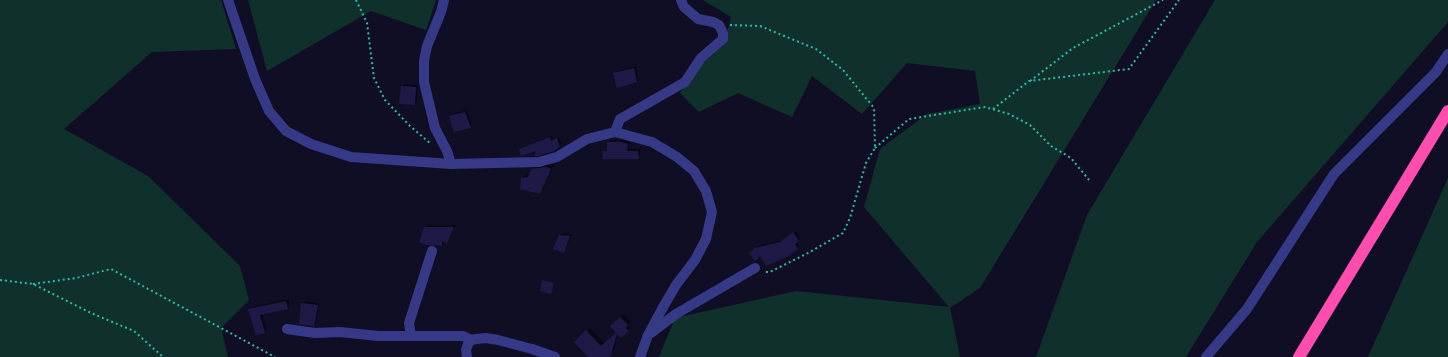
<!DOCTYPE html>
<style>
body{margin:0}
canvas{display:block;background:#100e25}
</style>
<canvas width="1448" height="357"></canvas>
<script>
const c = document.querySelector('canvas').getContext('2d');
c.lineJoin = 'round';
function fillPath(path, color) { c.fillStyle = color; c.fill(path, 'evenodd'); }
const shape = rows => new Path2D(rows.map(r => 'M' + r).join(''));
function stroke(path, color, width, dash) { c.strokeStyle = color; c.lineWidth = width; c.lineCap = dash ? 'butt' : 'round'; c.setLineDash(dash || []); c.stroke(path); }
fillPath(shape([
 [0,0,221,0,236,49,152,52,64,129,148,176,240,266,249,300,221,328,228,357,0,357],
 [248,0,436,0,426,30,371,11,267,71],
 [703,0,1156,0,980,288,950,308,960,357,659,357,675,318,796,291,949,307,864,207,880,149,927,114,980,104,975,71,907,63,862,114,812,76,792,117,738,93,699,112,680,93,702,64,724,45,731,17],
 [1215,0,1448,0,1448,22,1257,242,1186,357,1036,357,1087,215],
 [1448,178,1448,357,1368,357]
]), '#10302c');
fillPath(shape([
 [636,66,639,79,637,81,615,74,617,71],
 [404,84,418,85,417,102,414,104,402,86],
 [467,110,472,125,470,127,451,116,453,114],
 [552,136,553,139,559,137,562,144,560,147,537,149,520,149,522,147],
 [622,139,630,142,629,149,640,149,640,155,638,158,604,152,608,149,608,143,610,140,620,140],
 [551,163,554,165,543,189,540,193,522,178,526,174,530,174,531,169,535,165],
 [427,225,456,225,449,239,447,241,444,240,442,245,425,228],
 [796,231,801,238,797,242,800,246,788,255,760,255,750,253,758,246,783,240],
 [563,233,572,234,566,249,564,251,560,235],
 [289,299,289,306,287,308,262,314,267,329,264,332,249,309,252,307],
 [305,301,319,303,316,323,314,325,300,323,302,303],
 [624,314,631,322,628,325,631,328,621,337,618,334,614,350,607,357,589,357,575,342,590,328,605,344,617,333,611,326]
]), '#0007');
fillPath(shape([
 [634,68,637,82,617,88,613,73],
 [401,86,416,87,415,105,399,104],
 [465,112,471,128,454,132,449,116],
 [550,137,551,141,557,138,560,147,554,151,538,156,535,156,536,151,521,156,519,149],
 [618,141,628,144,627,151,638,151,639,159,603,159,602,151,607,151,607,142,618,142],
 [546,167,551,169,540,194,520,189,521,178,528,177,531,169],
 [424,227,454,227,447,243,442,241,442,246,426,245,419,242],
 [793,232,799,241,795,244,798,249,788,256,766,266,760,256,755,261,749,253,755,248,780,242],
 [559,235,570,236,564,253,553,249],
 [542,280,554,283,551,294,540,291],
 [286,301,288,309,260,315,265,333,256,335,248,309],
 [301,303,318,305,314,326,299,324],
 [620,317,628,325,626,328,629,331,621,338,617,334,611,355,609,357,588,357,574,342,586,330,601,346,616,333,610,326]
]), '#1f1947');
stroke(shape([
 [356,0,367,23,374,78,385,100,410,126,431,144],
 [730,25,760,26,816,49,843,70,874,108,875,148,866,163,850,218,843,233,808,253,770,272,765,272],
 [1030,81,1073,48,1163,0],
 [993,109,1029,81,1129,69,1179,0],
 [875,148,909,119,985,107,1009,114,1030,125,1051,146,1071,158,1089,180],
 [0,280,33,284,91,313,134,331,163,357],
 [33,284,76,278,111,269,275,357]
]), '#29bba8', 2, [2, 3]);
stroke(shape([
 [228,0,255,79,269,111,286,131,311,144,351,157,451,164,539,162,557,157,587,139,615,132,652,142,677,157,694,171,706,191,712,212,706,239,695,260,676,285,662,309,648,335,640,357],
 [444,0,441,12,427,46,424,61,424,82,435,128,447,151,451,164],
 [615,132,620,119,685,82,701,58,723,39,723,33,719,25,713,22,698,19,684,7,681,0],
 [287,329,315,333,340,332,378,336,463,336,471,340],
 [651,333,676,314,755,268],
 [411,336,409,323,432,251],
 [467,357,466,350,468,344,471,340,476,339,486,338,498,340,532,349,555,357],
 [1206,357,1247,309,1334,174,1436,72,1448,54]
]), '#363986', 10);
stroke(shape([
 [1299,357,1448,111]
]), '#ff4daf', 12);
</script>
